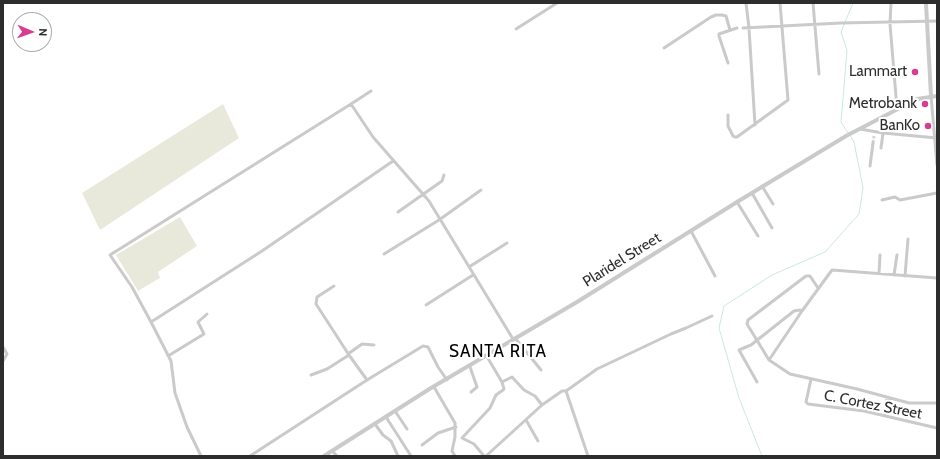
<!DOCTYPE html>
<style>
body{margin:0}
#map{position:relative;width:940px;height:459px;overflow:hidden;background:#fff;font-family:Cabin,sans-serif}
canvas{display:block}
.frame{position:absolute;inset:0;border:4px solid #2d2d2d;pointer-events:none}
.north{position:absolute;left:12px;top:12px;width:40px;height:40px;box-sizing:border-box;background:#fff;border:1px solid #ababab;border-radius:50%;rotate:92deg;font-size:11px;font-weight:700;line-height:16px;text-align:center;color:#2d2d2d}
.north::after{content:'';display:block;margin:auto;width:14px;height:18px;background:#d63d93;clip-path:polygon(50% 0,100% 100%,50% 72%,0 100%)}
</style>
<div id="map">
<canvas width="940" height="459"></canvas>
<div class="frame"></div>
<div class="north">N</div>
</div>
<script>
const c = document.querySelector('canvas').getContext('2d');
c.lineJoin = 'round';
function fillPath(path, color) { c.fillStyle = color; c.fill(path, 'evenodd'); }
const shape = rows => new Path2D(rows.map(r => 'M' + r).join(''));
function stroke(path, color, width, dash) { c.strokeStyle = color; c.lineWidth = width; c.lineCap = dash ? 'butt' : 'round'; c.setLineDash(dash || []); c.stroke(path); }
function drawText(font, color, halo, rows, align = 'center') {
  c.font = font + ' Cabin,sans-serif'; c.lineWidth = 4; c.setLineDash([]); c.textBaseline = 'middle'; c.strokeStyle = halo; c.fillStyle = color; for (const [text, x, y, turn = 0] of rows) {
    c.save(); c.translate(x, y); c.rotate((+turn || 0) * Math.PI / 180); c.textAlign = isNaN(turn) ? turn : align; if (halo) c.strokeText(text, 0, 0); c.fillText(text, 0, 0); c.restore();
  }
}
fillPath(shape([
 [223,104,239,138,100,230,82,193],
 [180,217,197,246,158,272,160,278,138,291,116,255]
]), '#e9e9db');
stroke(shape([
 [848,133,841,122,847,50,841,32,853,3],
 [762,456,739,398,719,328,724,306,772,275,825,252,859,214,863,188,854,142,850,135]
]), '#c9e8e4', 1);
stroke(shape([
 [873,143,874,136]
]), '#d5d5d5', 3, [3, 1.5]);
stroke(shape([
 [746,3,749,28,755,125],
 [813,3,819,74],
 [891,3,890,24,897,109],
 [743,28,841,23,937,21],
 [516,29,557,3],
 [664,48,711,17,716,15,722,15,726,16,730,30],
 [728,63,719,36,719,34,737,28],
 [931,96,937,165],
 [351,104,371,91],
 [728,115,728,126,733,136,735,137,737,137,788,100,780,3],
 [860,129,883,133,937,138],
 [881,148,883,133],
 [870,166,873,143],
 [762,186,773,204],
 [752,193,772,228],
 [882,200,895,197,900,200,937,193],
 [737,202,758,236],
 [398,212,442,181,444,175],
 [691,231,715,276],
 [384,254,439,220,481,190],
 [469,267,507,243],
 [879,273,880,255],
 [894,275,897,255],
 [905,276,908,239],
 [937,278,832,270,802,311,769,360,790,374,857,389,909,403,937,403],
 [334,286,317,297,316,304,349,355],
 [426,305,473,275],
 [151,322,132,287,110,255,351,104,373,137,429,201,513,339],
 [515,338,541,370],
 [3,347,7,354,3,361],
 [348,354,362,344,374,345],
 [486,355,502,382,512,377,524,390,535,396,542,405],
 [168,356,204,334,198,322,207,314],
 [769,360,747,324,748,320,806,276,810,276,818,288],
 [470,367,477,387,471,392],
 [311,375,327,369,349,355,367,380],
 [811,379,806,402,808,404,864,411,937,428],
 [757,382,739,350,751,345,794,311,800,310,802,311],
 [434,387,455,423,455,437,452,451,455,456],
 [566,391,597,369,671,334,686,328,712,316],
 [395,411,407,429],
 [885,415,887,397],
 [386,417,411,456],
 [526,420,538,441],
 [375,424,383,435,391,441,398,456],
 [422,445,438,433,456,427],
 [332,451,337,456],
 [201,456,187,427,175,393,171,361,151,322,262,251,393,161],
 [250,456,367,380,423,346,428,347,438,367,447,380],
 [484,456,474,444,462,438,490,408,496,395,503,390,504,389,502,382],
 [486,456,542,405,562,391,566,391,588,456]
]), '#cacaca', 3);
stroke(shape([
 [926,3,931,96],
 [324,456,431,388,577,302,737,202,846,136,917,99,937,96]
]), '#cacaca', 4);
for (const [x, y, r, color] of [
 [915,72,4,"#d63d93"],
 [925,104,4,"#d63d93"],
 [928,126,4,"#d63d93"]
]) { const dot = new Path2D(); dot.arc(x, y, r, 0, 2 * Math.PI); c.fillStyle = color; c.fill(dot); stroke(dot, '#fff', 1.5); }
drawText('15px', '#2d2d2d', '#fff', [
 ["Lammart",907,72],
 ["Metrobank",917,104],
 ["BanKo",920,126]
], 'right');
drawText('15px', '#2d2d2d', '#fff', [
 ["Plaridel Street",622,260,-32],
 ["C. Cortez Street",873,405,11]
]);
c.letterSpacing = '1px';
drawText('17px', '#000', '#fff', [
 ["SANTA RITA",498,352]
]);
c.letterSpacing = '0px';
</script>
